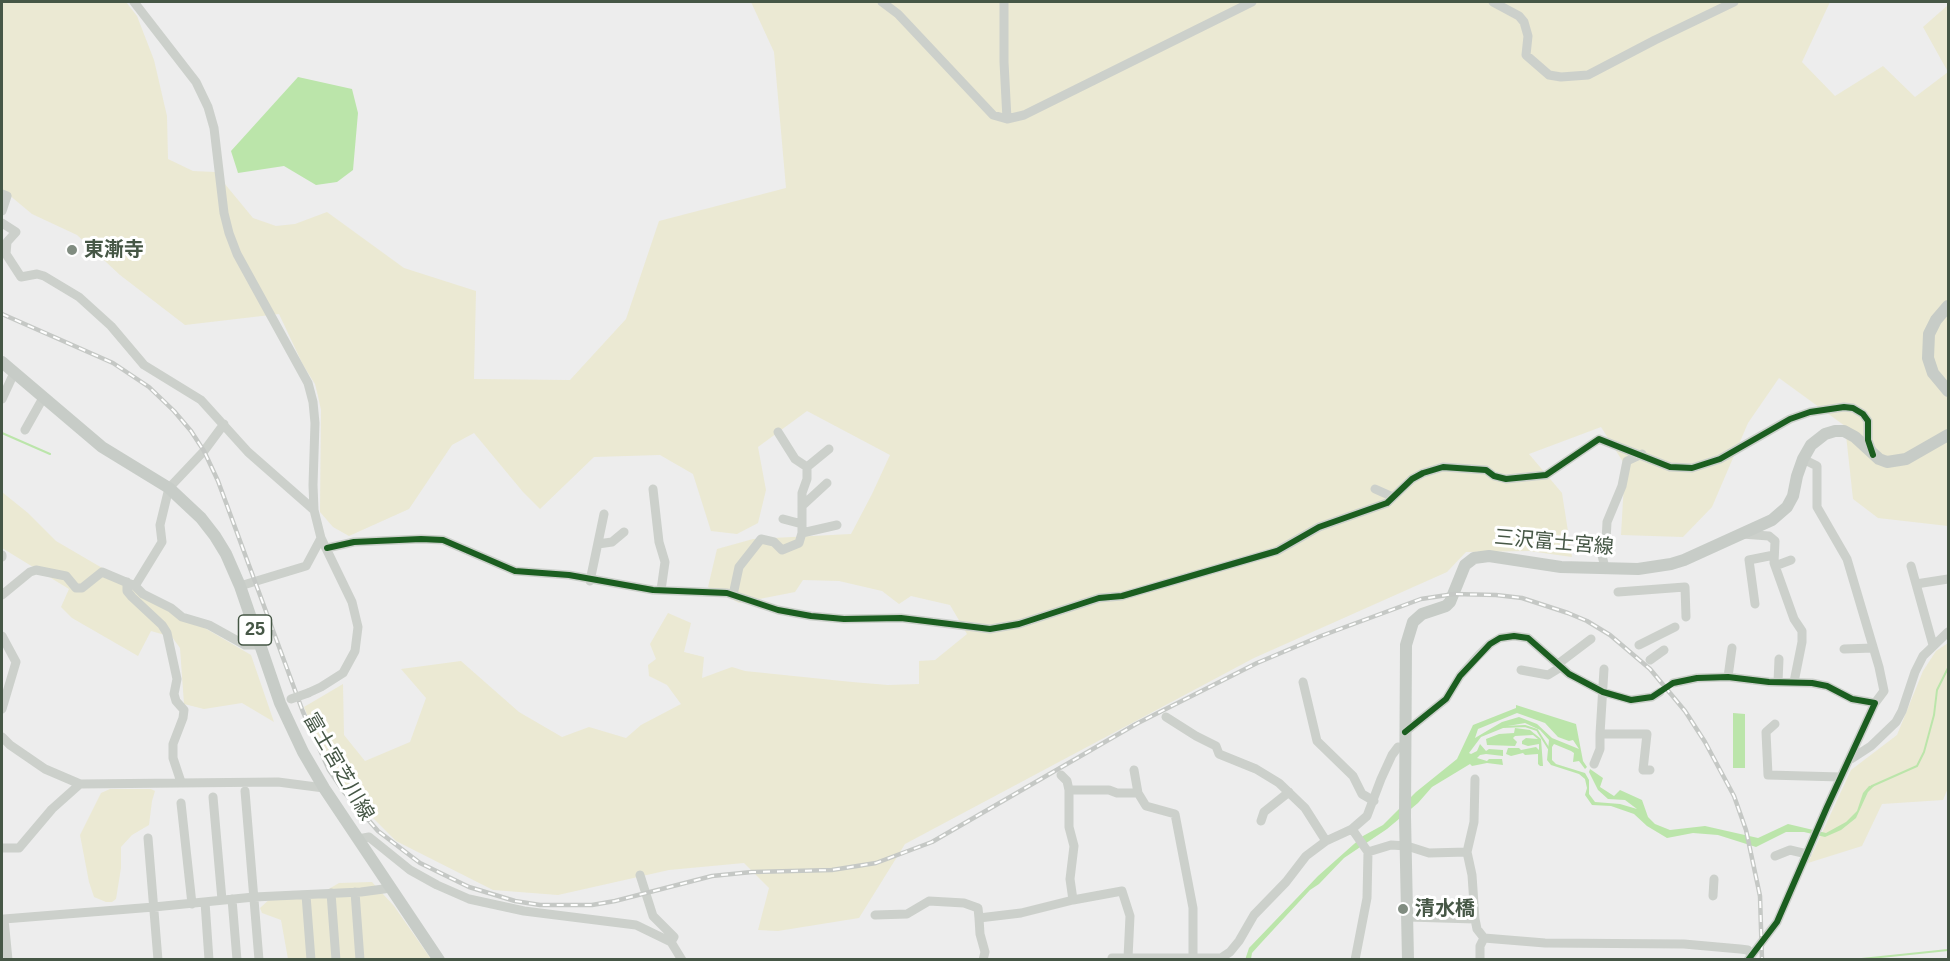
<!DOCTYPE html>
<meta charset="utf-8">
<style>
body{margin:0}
#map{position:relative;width:1950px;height:961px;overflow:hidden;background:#ededed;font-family:Arial,sans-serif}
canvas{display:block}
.frame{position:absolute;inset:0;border:3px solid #465746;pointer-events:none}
</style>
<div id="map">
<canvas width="1950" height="961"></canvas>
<div class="frame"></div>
</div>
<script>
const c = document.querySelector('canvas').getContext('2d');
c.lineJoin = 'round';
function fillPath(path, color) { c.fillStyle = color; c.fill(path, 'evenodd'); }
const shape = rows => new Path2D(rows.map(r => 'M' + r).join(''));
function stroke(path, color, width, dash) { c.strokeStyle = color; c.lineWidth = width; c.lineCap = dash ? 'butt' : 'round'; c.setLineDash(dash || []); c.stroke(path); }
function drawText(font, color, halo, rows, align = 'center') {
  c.font = font + ' Arial,"Noto Sans JP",sans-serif'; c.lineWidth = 6; c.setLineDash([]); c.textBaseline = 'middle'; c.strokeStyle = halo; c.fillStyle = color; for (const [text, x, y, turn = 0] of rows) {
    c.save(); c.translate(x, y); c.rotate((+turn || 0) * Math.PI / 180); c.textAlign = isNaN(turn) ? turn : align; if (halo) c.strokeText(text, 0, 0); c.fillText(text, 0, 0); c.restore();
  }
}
fillPath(shape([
 [2,2,126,2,137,16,154,60,167,116,168,159,193,171,215,172,253,218,276,226,295,224,327,212,404,268,476,291,474,379,570,380,626,319,659,221,786,188,774,52,751,2,1830,2,1802,62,1835,96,1883,66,1915,97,1948,72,1923,27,1948,5,1948,526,1878,518,1853,499,1845,426,1779,378,1748,423,1712,507,1683,537,1621,535,1625,465,1601,427,1529,454,1562,493,1572,557,1529,551,1466,552,1447,572,1254,658,905,844,859,918,778,931,758,930,769,888,744,863,669,870,558,895,493,890,396,841,344,789,319,745,304,707,343,684,344,735,365,761,410,742,426,698,401,669,461,661,519,712,562,737,589,727,626,738,641,725,681,704,667,685,649,676,648,665,656,659,650,644,668,613,691,623,684,652,704,657,702,678,732,667,745,671,852,682,888,685,919,684,919,661,935,660,967,634,950,605,911,596,899,604,882,591,839,581,803,580,795,592,739,603,708,587,717,549,753,539,851,534,872,494,890,455,807,411,758,447,766,490,758,523,737,534,711,531,693,474,660,455,594,457,540,509,523,492,474,433,452,445,409,509,349,536,333,527,320,512,321,410,318,396,315,384,303,365,279,314,185,325,120,275,77,235,32,214,2,189],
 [2,492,28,513,56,541,251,655,274,722,242,703,204,709,184,704,180,648,172,637,151,631,138,656,72,618,61,607,69,589,2,548],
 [1948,643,1948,788,1943,800,1882,804,1862,846,1808,863,1851,770,1897,735,1923,671,1936,651],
 [110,789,151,789,155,791,152,801,149,825,132,835,121,847,121,868,116,899,112,902,106,902,94,897,89,882,80,835,101,793],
 [372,882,394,906,431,959,288,959,281,920,262,913,260,908,273,896,315,897,339,883]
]), '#ebe9d3');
fillPath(shape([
 [298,77,352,89,358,113,353,170,337,182,316,185,284,166,238,173,231,151],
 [1516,705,1576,724,1583,761,1587,767,1585,769,1579,761,1573,762,1574,753,1571,751,1554,744,1552,747,1552,760,1556,764,1585,773,1589,780,1589,794,1595,802,1620,804,1637,809,1625,800,1608,799,1598,790,1589,772,1590,769,1603,778,1600,787,1614,796,1620,790,1642,800,1648,817,1655,824,1670,830,1705,826,1758,838,1788,824,1826,833,1846,822,1857,811,1863,793,1869,786,1875,785,1868,792,1856,818,1841,830,1825,837,1804,832,1786,832,1756,847,1718,835,1693,833,1667,838,1647,826,1634,814,1611,806,1592,805,1585,795,1587,788,1585,779,1579,774,1551,765,1547,760,1549,740,1540,730,1525,723,1508,726,1481,737,1469,753,1471,754,1477,751,1480,744,1486,751,1489,749,1503,750,1503,756,1486,754,1480,755,1477,758,1487,761,1489,759,1502,759,1503,765,1487,763,1472,766,1470,764,1432,787,1418,803,1387,829,1344,858,1319,884,1310,890,1261,943,1252,953,1251,959,1245,960,1249,948,1318,876,1363,836,1383,825,1416,792,1457,759,1473,725,1516,708],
 [1517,713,1545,723,1558,737,1569,741,1573,740,1579,749,1552,738,1537,724,1519,717,1502,722,1475,738,1478,729],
 [1733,713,1745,714,1745,768,1733,768],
 [1515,728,1530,730,1541,739,1543,766,1540,766,1538,764,1538,754,1525,755,1523,753,1511,756,1506,754,1508,748,1519,748,1521,750,1536,747,1539,750,1539,744,1528,746,1522,744,1522,741,1526,738,1538,739,1533,735,1515,736,1513,738,1517,742,1515,746,1487,745,1486,739,1499,734,1514,733]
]), '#bbe5aa');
stroke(shape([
 [2,433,50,454],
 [1503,727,1525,726,1537,730,1549,749],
 [1872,786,1917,766,1924,752,1934,715,1937,690,1948,668],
 [1852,960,1948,950]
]), '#bbe5aa', 2);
stroke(shape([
 [134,2,196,82,208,107,214,128,224,213,229,233,237,254,308,383,313,402,315,423,313,485,314,510,321,538,352,602,358,627,355,651,343,673,321,687,308,693],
 [882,2,898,14,993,115,1007,119,1024,115,1252,2],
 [1004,2,1004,62,1007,119],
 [1493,2,1519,16,1524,22,1528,36,1526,55,1549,75,1561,77,1588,75,1655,40,1734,2],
 [2,194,7,196,2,211],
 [2,223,16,232,7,242,6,254,21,277,37,274,44,276,79,297,111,326,144,365,201,400,248,452,314,510],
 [2,399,14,373],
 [25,430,43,398],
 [1803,459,1817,466,1817,507,1847,559,1879,667,1884,691,1875,703],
 [807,467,829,449],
 [653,489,659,542,665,562,661,590],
 [1375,489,1393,497],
 [802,506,827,483],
 [783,519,802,524],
 [802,533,837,525],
 [1742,534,1769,536,1775,541,1774,563,1794,619,1802,631,1802,642,1794,682],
 [598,544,612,542,624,532],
 [327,548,354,542,421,539,443,540,515,571,569,575,653,590,727,593,778,610,811,616,844,619,901,618,990,629,1019,624,1099,598,1122,596,1277,551,1319,527,1387,503,1412,479,1423,473,1443,467,1486,470,1494,476,1506,479,1546,475,1599,439,1670,467,1692,468,1720,459,1790,419,1810,412,1844,407,1853,408,1863,414,1868,421,1868,440,1872,451],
 [2,555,2,557],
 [1775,566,1791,560],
 [1911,566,1933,645],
 [1605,568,1601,551,1590,547,1589,542,1606,541,1607,522,1622,486,1627,461,1642,454],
 [590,581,604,514],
 [127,582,127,591,132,597,162,625,167,633,177,679,174,694,176,701,184,710,183,718,173,744,173,758,181,782],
 [1916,584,1948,579],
 [135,586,162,542,160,525,169,488,204,451,224,424],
 [240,586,306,566,321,538],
 [1618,592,1685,587,1686,617],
 [2,595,30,572,36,570,66,576,76,588,82,588,102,572,135,586,143,594,171,608,182,617,209,625,245,645,260,645],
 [733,595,739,567,761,539,774,542,782,550,799,543,802,533,802,493,807,479,807,467,795,459,778,432],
 [1755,604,1749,560,1774,555],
 [2,636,16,662,2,709],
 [1639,645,1675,627],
 [1844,649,1873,648],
 [1650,660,1664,650],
 [1558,664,1591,639],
 [1604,669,1600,734,1647,734,1643,770,1650,770],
 [1521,670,1548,675,1561,667],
 [1728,677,1732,648],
 [1303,682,1317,741,1353,776,1362,794,1374,801],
 [1778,682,1779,659],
 [1673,683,1697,678,1728,677,1769,682,1812,683,1827,686,1852,699,1875,703,1827,807,1777,922,1748,960],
 [1166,717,1196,736,1216,746,1219,754,1256,769,1279,783,1305,808,1326,841],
 [1775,724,1766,732,1768,775,1841,777],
 [1405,732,1446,699,1460,676,1478,656,1490,644,1500,638,1514,636,1528,638,1569,674,1603,692,1631,700,1652,697,1660,692],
 [2,737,10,745,45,769,80,784,278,782,324,788],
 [1851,759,1871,746,1896,722,1902,711,1915,672,1923,656,1948,632],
 [1594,764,1600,749,1600,734],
 [1134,770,1138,793,1146,806,1175,814,1193,908,1193,958],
 [1061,775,1067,781,1069,790,1069,827,1074,846,1070,879,1073,900],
 [1475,779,1474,822,1467,852,1472,875,1475,919,1477,929,1484,938,1545,943,1684,944,1740,949,1748,950,1751,955],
 [1069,790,1109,790,1117,793,1138,793],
 [245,791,259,960],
 [213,797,222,900],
 [181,803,192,904],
 [1261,821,1264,812,1289,792],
 [1352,829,1368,852],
 [148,838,158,960],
 [358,839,369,837,410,870,437,885,469,899,524,911,636,925,671,942,682,960],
 [2,848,19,848,52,809,80,784],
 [1775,856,1790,850,1807,854],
 [640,875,653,916,674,937,671,942],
 [355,892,360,960],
 [331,893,336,960],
 [306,895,311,960],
 [1713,896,1714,879],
 [232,899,237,960],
 [205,902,209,960],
 [875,915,907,914,929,901,964,903,978,908,979,918],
 [1408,917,1475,919],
 [8,960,4,919,154,907,254,897,361,892,391,888],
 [983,960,985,952,980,934,979,918,1021,913,1073,900,1122,891,1130,916,1128,958],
 [1112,960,1112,958,1221,958,1230,952,1239,941,1254,915,1286,882,1306,856,1326,841,1352,829,1367,816,1381,779,1392,755,1398,747,1405,748],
 [1355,960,1367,898,1368,852,1391,845,1407,846,1429,853,1467,852],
 [1480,960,1480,946,1484,938]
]), '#ccd0cb', 9);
stroke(shape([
 [1948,306,1936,320,1929,334,1928,358,1933,373,1948,391],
 [2,362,102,447,169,488,201,518,215,536,226,554,240,586,280,703,303,752,324,788,439,960],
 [1408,960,1405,817,1406,645,1413,622,1422,614,1446,606,1450,602,1465,565,1474,558,1489,556,1561,567,1638,569,1671,564,1684,560,1772,520,1787,507,1793,496,1797,476,1803,459,1811,445,1825,434,1835,431,1844,431,1855,437,1879,459,1887,462,1906,459,1948,435]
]), '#c7ccc7', 12);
const rail = shape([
 [2,314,113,363,149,387,174,411,191,431,204,451,218,481,303,712,329,770,344,792,378,831,420,863,469,887,515,901,540,905,592,905,615,901,712,876,752,872,832,870,876,863,932,842,1136,724,1257,663,1321,636,1421,599,1454,594,1496,595,1522,598,1568,613,1587,621,1610,635,1650,669,1685,711,1705,742,1734,796,1746,830,1760,896,1762,960]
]);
stroke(rail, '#c5c8c5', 4.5);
stroke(rail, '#fff', 2, [7]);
stroke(shape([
 [291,699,308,693]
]), '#ccd0cb', 9);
stroke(shape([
 [327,548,354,542,421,539,443,540,515,571,569,575,653,590,727,593,778,610,811,616,844,619,901,618,990,629,1019,624,1099,598,1122,596,1277,551,1319,527,1387,503,1412,479,1423,473,1443,467,1486,470,1494,476,1506,479,1546,475,1599,439,1670,467,1692,468,1720,459,1790,419,1810,412,1844,407,1853,408,1863,414,1868,421,1868,440,1873,455],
 [1405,732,1446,699,1460,676,1490,644,1500,638,1514,636,1528,638,1569,674,1603,692,1631,700,1652,697,1673,683,1697,678,1728,677,1769,682,1812,683,1827,686,1852,699,1875,703,1827,807,1777,922,1748,960]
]), '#1b5e20', 6);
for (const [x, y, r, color] of [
 [72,250,6,"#808c80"],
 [1403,909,6,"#808c80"]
]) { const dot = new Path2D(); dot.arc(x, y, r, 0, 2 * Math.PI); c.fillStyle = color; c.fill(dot); stroke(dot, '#fff', 2); }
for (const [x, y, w] of [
 [255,630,33]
]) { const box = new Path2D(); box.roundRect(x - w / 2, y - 15, w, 30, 4.5); c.fillStyle = '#fff'; c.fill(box); stroke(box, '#465746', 1.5); }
drawText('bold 18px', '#465746', null, [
 ["25",255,630]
]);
drawText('bold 20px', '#465746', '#fff', [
 ["東漸寺",84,250],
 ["清水橋",1415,909]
], 'left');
drawText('20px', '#465746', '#fff', [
 ["三沢富士宮線",1554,543,5],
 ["富士宮芝川線",338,767,60]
]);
</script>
